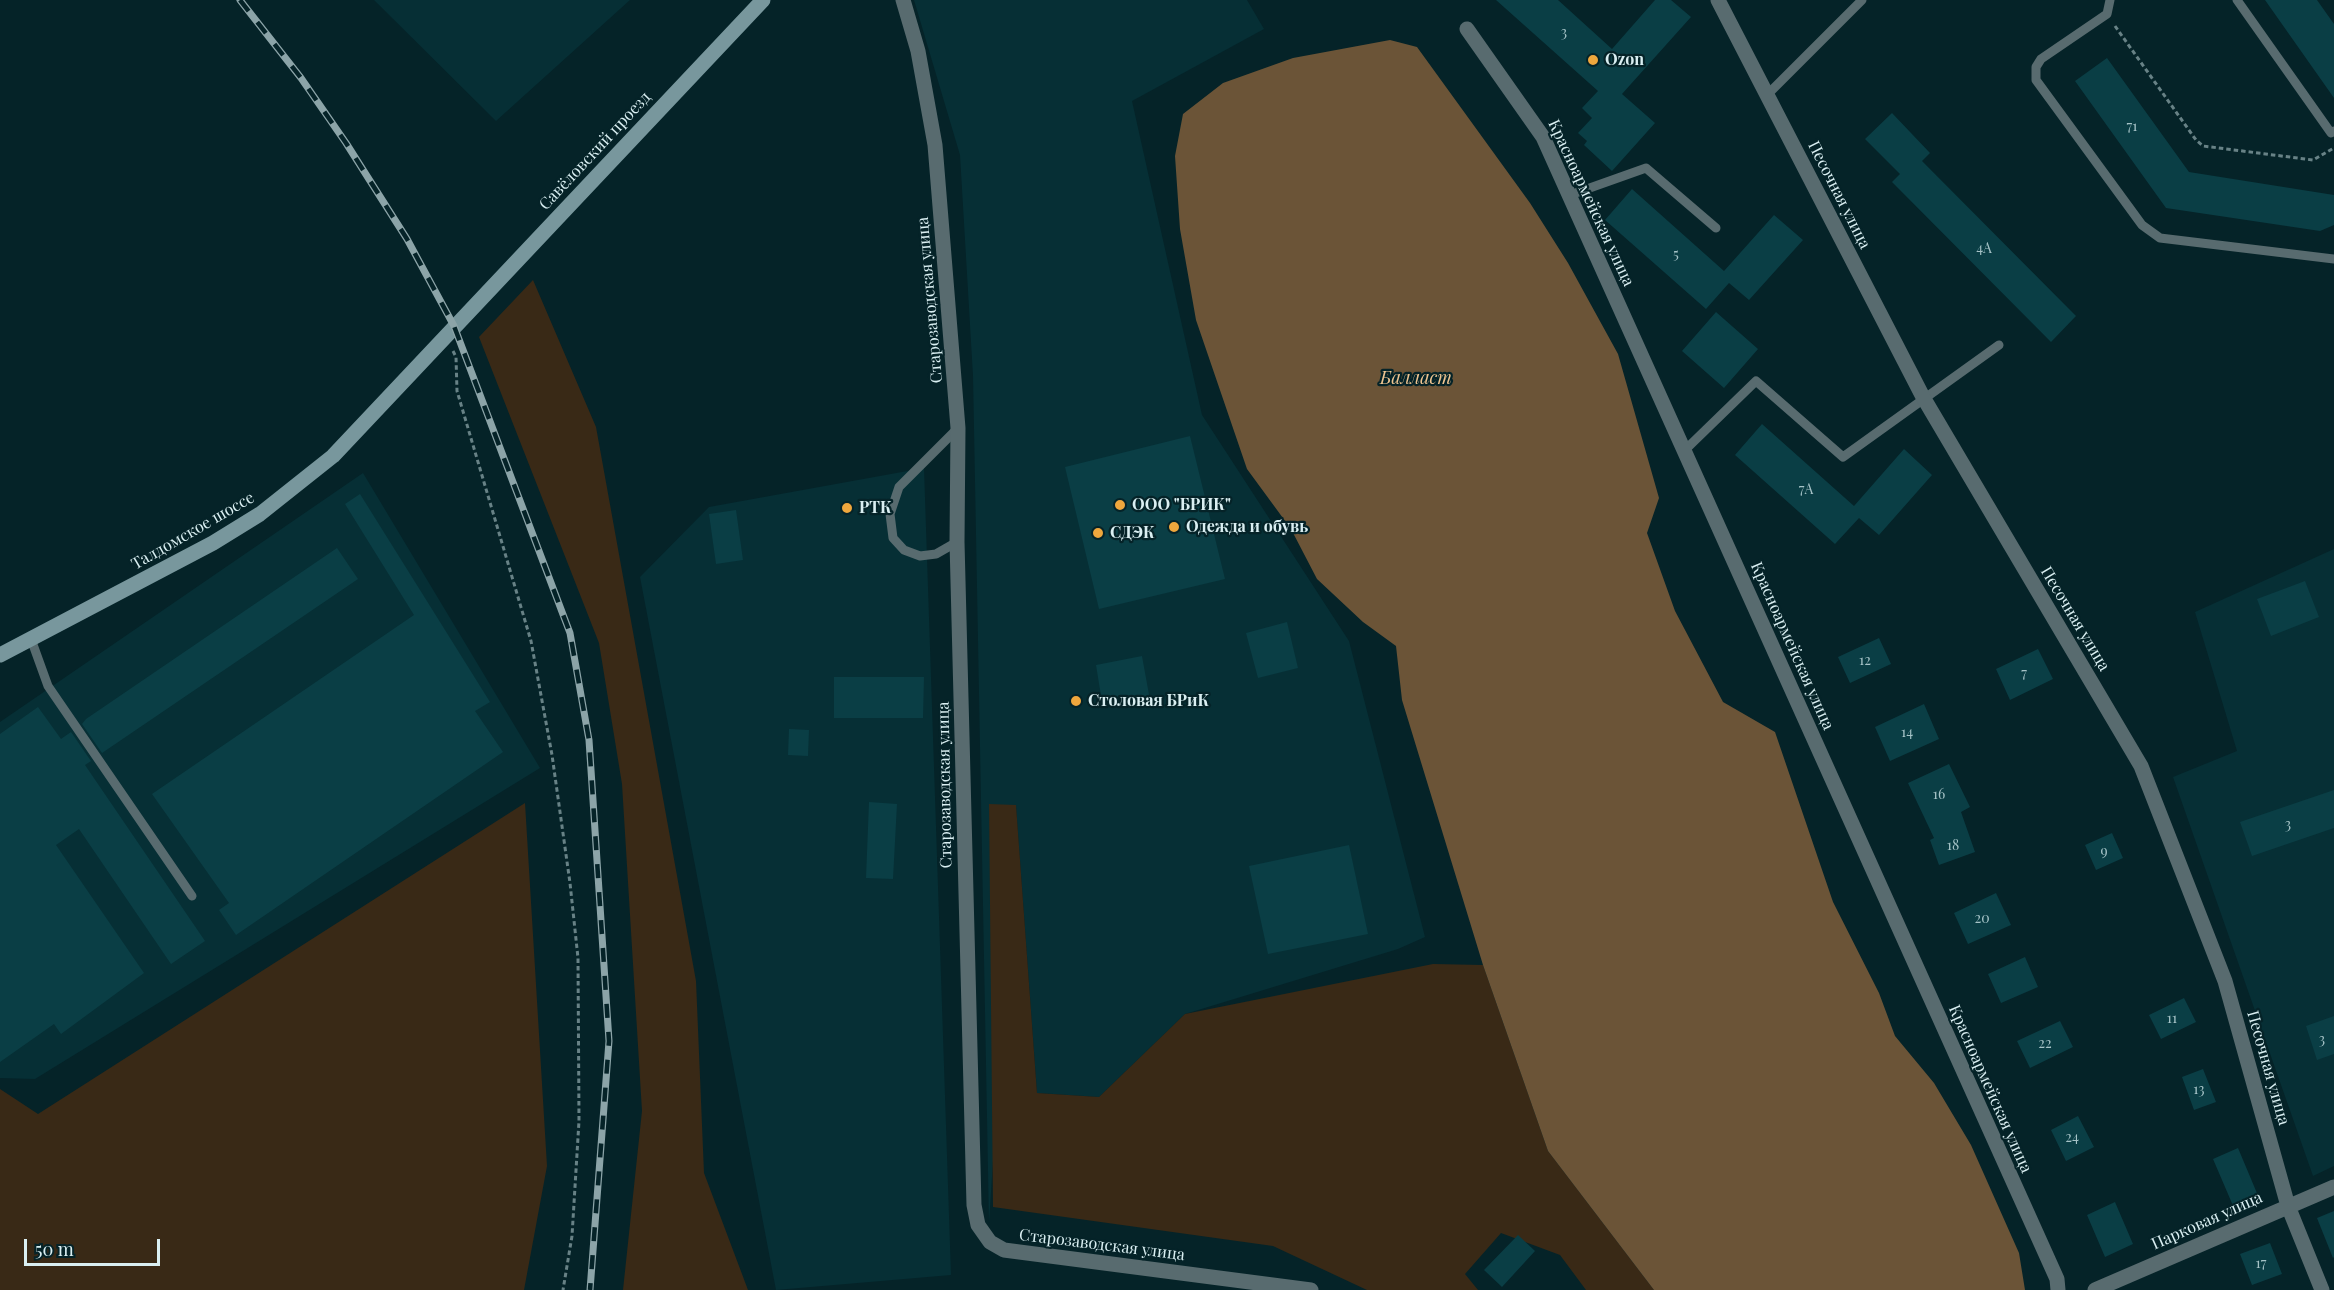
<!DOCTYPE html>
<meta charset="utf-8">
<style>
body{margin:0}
#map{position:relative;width:2334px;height:1290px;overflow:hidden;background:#052328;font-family:"Playfair Display",serif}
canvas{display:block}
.scale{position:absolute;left:24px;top:1239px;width:136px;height:27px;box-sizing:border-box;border:3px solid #daeff2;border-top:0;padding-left:8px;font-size:18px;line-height:21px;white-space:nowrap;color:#daeff2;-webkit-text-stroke:4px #052328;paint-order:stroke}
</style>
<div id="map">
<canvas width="2334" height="1290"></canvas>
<div class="scale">50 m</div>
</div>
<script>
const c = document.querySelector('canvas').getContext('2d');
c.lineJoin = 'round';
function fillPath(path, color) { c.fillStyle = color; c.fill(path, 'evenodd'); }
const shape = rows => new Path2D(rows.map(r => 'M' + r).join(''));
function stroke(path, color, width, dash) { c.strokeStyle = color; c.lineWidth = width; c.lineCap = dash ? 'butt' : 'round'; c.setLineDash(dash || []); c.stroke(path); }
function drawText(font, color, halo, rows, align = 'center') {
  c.font = font + ' "Playfair Display",serif'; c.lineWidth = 4.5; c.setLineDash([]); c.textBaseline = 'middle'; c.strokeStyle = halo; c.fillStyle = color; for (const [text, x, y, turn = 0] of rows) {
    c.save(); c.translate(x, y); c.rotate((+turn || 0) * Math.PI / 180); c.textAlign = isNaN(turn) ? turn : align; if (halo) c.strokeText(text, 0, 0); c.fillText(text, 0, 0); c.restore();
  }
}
fillPath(shape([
 [374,0,630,0,496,121],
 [914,0,1247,0,1264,29,1132,101,1202,415,1349,641,1425,937,1398,949,1185,1014,1099,1097,1037,1093,1016,806,989,1223,973,376,960,155],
 [924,468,951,1275,776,1290,640,577,709,507],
 [363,473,540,768,35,1079,0,1078,0,722],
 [2334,549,2334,1166,2313,1176,2173,777,2237,751,2195,612]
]), '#062f35');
fillPath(shape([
 [533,280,596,427,696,981,704,1173,748,1290,623,1290,642,1111,622,784,599,643,479,337],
 [525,803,547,1166,524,1290,0,1290,0,1089,38,1114],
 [989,804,1016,805,1037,1093,1099,1097,1185,1014,1433,964,1483,965,1548,1151,1654,1290,1586,1290,1560,1255,1501,1233,1465,1274,1478,1290,1367,1290,1273,1246,993,1207]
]), '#392916');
fillPath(shape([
 [1390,40,1417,47,1530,203,1568,263,1618,354,1659,498,1647,533,1675,611,1723,702,1775,732,1833,902,1879,993,1895,1036,1934,1083,1971,1145,2019,1253,2025,1290,1654,1290,1548,1151,1483,965,1402,700,1396,646,1363,622,1317,579,1291,529,1247,469,1196,320,1180,229,1175,156,1183,114,1223,83,1293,58]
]), '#6b5437');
fillPath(shape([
 [1496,0,1558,0,1612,49,1655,0,1671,0,1691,17,1622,94,1655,123,1612,171,1584,145,1587,141,1578,133,1592,118,1582,108,1598,91],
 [2265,0,2317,0,2334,24,2334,98],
 [2107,58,2189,172,2334,195,2334,225,2320,231,2166,208,2075,81],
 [1892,113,1930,153,1922,161,2076,316,2051,342,1892,182,1900,174,1865,139],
 [1632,189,1724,271,1774,215,1803,240,1749,300,1729,283,1706,309,1605,220],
 [1716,312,1758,349,1724,388,1682,351],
 [1762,424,1854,506,1904,449,1932,475,1879,535,1859,518,1835,544,1735,455],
 [1190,436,1225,579,1099,609,1065,467],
 [360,494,490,702,475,711,503,752,236,935,219,910,229,903,152,794,414,615,345,504],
 [736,510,743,560,716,564,709,514],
 [337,548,358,579,102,753,82,724,86,719],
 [2305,581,2319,617,2271,636,2257,599],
 [1287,622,1298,668,1258,678,1246,633],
 [1879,638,1891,664,1850,683,1838,657],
 [2038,649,2053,679,2010,700,1996,669],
 [1142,656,1150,700,1103,708,1096,665],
 [834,677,924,677,923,718,834,718],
 [1924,704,1939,739,1890,761,1875,727],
 [38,707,61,739,71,732,91,761,85,765,205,941,171,964,79,829,56,845,144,973,61,1034,54,1024,0,1062,0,734],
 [789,729,809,730,808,756,788,755],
 [1949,764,1970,807,1961,812,1975,852,1939,865,1930,840,1934,838,1908,783],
 [2334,790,2334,828,2252,856,2240,822],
 [869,802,897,804,893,879,866,878],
 [2112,833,2123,858,2096,870,2085,845],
 [1349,845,1368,934,1268,954,1249,866],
 [1996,893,2011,925,1968,944,1954,913],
 [2025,957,2038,987,2001,1003,1988,974],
 [2184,998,2196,1022,2161,1039,2149,1015],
 [2334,1016,2334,1054,2317,1060,2306,1026],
 [2060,1021,2073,1047,2030,1068,2017,1041],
 [2203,1069,2216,1102,2194,1110,2182,1077],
 [2078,1116,2094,1147,2066,1161,2051,1130],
 [2238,1148,2259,1198,2234,1208,2213,1159],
 [2115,1202,2133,1244,2105,1257,2087,1215],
 [2334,1211,2334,1257,2333,1258,2317,1218],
 [1518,1235,1535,1251,1502,1287,1484,1270],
 [2270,1243,2282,1274,2252,1285,2240,1254]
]), '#0a3e45');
stroke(shape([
 [2115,26,2196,140,2203,146,2313,160,2334,148],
 [453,351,456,357,457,391,531,641,552,755,570,883,578,958,579,1121,572,1236,563,1290]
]), '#688286', 3, [4.5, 3]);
stroke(shape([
 [2110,0,2107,14,2041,59,2036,67,2036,80,2142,225,2160,238,2334,259],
 [2237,0,2331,133,2334,131],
 [1767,95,1862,0],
 [1570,195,1646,168,1716,228],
 [1685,450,1756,381,1843,457,1999,345],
 [957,542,936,554,920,556,904,550,893,538,890,514,899,487,958,428],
 [31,639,48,686,192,896]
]), '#586b6f', 9);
stroke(shape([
 [903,0,918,51,935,145,958,428,957,542,974,1205,978,1225,990,1242,1004,1250,1311,1290],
 [1718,0,1923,397,2141,766,2225,981,2288,1206,2322,1290],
 [1467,29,1543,137,2057,1279,2058,1290],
 [2095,1290,2334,1187]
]), '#586b6f', 15);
stroke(shape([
 [0,655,213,543,260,514,333,456,763,0]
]), '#78979d', 15);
const rail = shape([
 [240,0,301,78,346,143,407,239,454,326,570,633,589,740,609,1041,590,1290]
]);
stroke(rail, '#8ca4a8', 7);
stroke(rail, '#052328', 4.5, [14]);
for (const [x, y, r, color] of [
 [1593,60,6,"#efa73d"],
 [1120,505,6,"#efa73d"],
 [847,508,6,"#efa73d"],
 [1174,527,6,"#efa73d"],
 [1098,533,6,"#efa73d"],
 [1076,701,6,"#efa73d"]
]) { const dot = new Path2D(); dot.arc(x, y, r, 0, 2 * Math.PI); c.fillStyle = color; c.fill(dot); stroke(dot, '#052328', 2); }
drawText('14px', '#a6c3c7', null, [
 ["3",1564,33],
 ["71",2132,127],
 ["4А",1984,249],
 ["5",1676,255],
 ["7А",1806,490],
 ["12",1865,661],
 ["7",2024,674],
 ["14",1907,733],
 ["16",1939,795],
 ["3",2288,825],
 ["18",1953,846],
 ["9",2104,852],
 ["20",1982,919],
 ["11",2172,1019],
 ["3",2322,1040],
 ["22",2045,1044],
 ["13",2199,1090],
 ["24",2072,1138],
 ["17",2261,1264]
]);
drawText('bold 16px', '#daeff2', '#052328', [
 ["Ozon",1605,60],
 ["ООО \"БРИК\"",1132,505],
 ["РТК",859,508],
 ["Одежда и обувь",1186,527],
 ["СДЭК",1110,533],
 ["Столовая БРиК",1088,701]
], 'left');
drawText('16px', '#daeff2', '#052328', [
 ["Савёловский проезд",595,151,-47],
 ["Песочная улица",1839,195,63],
 ["Красноармейская улица",1591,203,65],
 ["Старозаводская улица",930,300,-95],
 ["Талдомское шоссе",193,531,-30],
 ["Песочная улица",2075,619,59],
 ["Красноармейская улица",1792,646,66],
 ["Старозаводская улица",945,785,-91],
 ["Песочная улица",2268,1068,74],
 ["Красноармейская улица",1990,1089,66],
 ["Парковая улица",2207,1221,-24],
 ["Старозаводская улица",1102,1245,7]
]);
drawText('italic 18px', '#efc591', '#052328', [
 ["Балласт",1416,378]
]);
</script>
